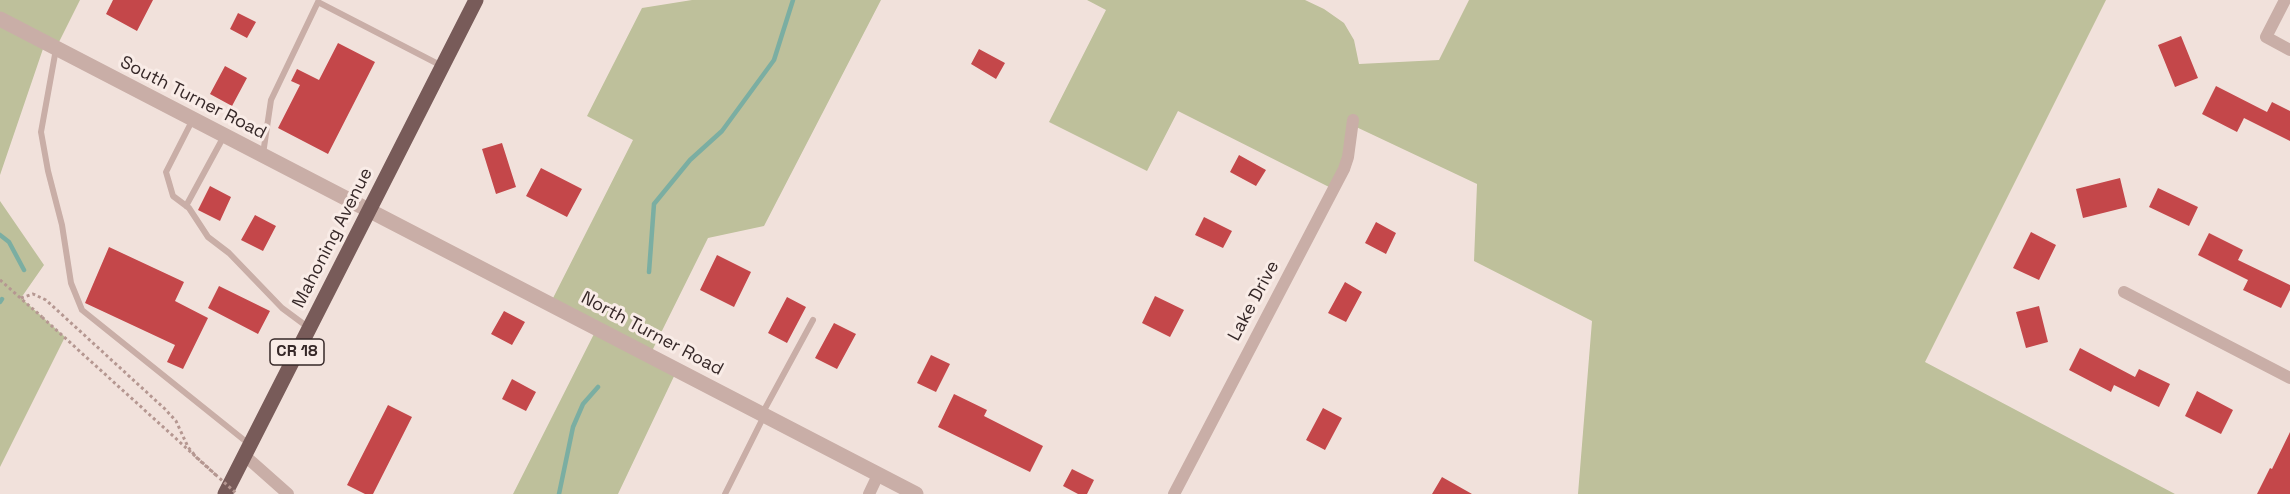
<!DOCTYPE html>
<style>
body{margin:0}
canvas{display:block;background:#f1e1db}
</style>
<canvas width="2290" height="494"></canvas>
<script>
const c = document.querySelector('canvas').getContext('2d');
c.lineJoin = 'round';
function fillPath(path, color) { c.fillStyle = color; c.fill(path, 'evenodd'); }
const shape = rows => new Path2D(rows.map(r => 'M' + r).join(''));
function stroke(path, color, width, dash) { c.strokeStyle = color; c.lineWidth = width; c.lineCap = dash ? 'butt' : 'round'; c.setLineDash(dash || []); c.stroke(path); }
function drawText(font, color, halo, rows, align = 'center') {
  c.font = font + ' "Space Grotesk",sans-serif'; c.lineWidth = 6; c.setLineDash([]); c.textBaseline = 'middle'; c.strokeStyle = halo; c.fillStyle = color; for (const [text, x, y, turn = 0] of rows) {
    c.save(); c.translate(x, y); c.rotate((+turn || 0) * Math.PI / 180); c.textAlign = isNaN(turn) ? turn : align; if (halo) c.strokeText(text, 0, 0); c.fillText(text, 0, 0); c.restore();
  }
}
fillPath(shape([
 [0,0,80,0,56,48,45,43,0,175],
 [692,0,881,0,764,226,708,238,650,355,677,370,618,494,513,494,597,328,550,304,633,140,587,116,642,8],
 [1087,0,1305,0,1324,9,1344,23,1354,40,1359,64,1439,60,1469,0,2106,0,1925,362,2175,494,1578,494,1592,321,1474,261,1477,184,1352,125,1333,189,1178,111,1147,171,1049,122,1106,10],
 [0,201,44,265,21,298,65,337,0,467]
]), '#bec09b');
stroke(shape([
 [0,235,9,242,24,270],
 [649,272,654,204,690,160,722,131,774,60,793,0],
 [0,302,2,299],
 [559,494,573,427,583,404,598,387]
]), '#7baea2', 4.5);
fillPath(shape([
 [113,0,153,0,137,31,106,14],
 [238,13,256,22,247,38,230,29],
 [2181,36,2198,78,2175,87,2158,45],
 [338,43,375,62,328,154,278,128,300,85,291,81,297,69,319,80],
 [979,49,1005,63,996,79,971,64],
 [225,66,247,78,232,106,210,94],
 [2216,86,2267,112,2272,102,2290,111,2290,141,2244,118,2237,132,2202,114],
 [502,143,516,187,496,194,482,149],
 [1239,155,1266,170,1256,186,1230,172],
 [541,168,582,189,567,217,526,196],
 [2120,178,2127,207,2083,218,2076,189],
 [210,186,231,197,220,221,198,210],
 [2158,188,2198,207,2189,226,2149,207],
 [255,215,276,226,263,251,241,240],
 [1204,217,1232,231,1223,248,1195,235],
 [1376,222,1396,233,1386,254,1365,243],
 [2031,232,2056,245,2039,280,2013,268],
 [2209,233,2243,250,2238,260,2290,285,2290,290,2281,308,2243,290,2248,280,2198,255],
 [109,247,184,282,175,301,208,318,183,369,167,362,175,345,85,303],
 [717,255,751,272,734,307,700,290],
 [1345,282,1362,292,1346,322,1328,313],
 [219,286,270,311,258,334,208,308],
 [1155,296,1184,310,1170,337,1142,323],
 [787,297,806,307,787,343,768,333],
 [2039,306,2048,342,2026,348,2016,312],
 [504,311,525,322,512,345,491,334],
 [834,323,856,334,837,369,815,358],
 [2080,348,2135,377,2139,369,2170,384,2159,407,2114,385,2111,392,2069,370],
 [931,355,950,364,936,392,917,383],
 [512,379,536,392,526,411,502,399],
 [2197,391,2233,410,2221,434,2185,416],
 [954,394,987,410,984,416,1043,446,1030,472,938,427],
 [388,405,412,417,373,494,365,494,347,485],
 [1323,408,1342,418,1325,450,1306,440],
 [2290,432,2290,494,2257,494,2270,468,2272,469],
 [1072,469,1094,480,1087,494,1078,494,1063,486],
 [1442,477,1472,494,1432,494]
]), '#c4474a');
stroke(shape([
 [0,280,42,317],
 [21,298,33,294,46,300,165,409,176,421,188,447,197,458,218,477]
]), '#b59791', 3, [3, 3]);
stroke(shape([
 [56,49,41,132,48,171,62,225,71,283,82,310,249,444],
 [193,119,166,172,173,196,189,208,208,237,229,253,282,308,309,328],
 [263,154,271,100,318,2,442,66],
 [186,206,224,136],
 [762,414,813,320],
 [725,494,764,416]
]), '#c9aea7', 6);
stroke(shape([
 [2285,0,2266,37,2290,50],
 [2124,292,2290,378],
 [244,455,288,494],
 [869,494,878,475],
 [1174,494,1344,169,1348,157,1353,120]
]), '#c9aea7', 12);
stroke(shape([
 [0,19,916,494]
]), '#c9aea7', 15);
stroke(shape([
 [225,494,476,0]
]), '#785b59', 15);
stroke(shape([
 [42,317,237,494]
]), '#b59791', 3, [3, 3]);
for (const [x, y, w] of [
 [297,352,54]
]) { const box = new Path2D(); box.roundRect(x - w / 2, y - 13, w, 26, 4.5); c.fillStyle = '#f9ece7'; c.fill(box); stroke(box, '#362828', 1.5); }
drawText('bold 16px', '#362828', null, [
 ["CR 18",297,352]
]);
drawText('18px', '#362828', '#f9ece7', [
 ["South Turner Road",193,98,27],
 ["Mahoning Avenue",333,238,-63],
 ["Lake Drive",1254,301,-62],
 ["North Turner Road",652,334,28]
]);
</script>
